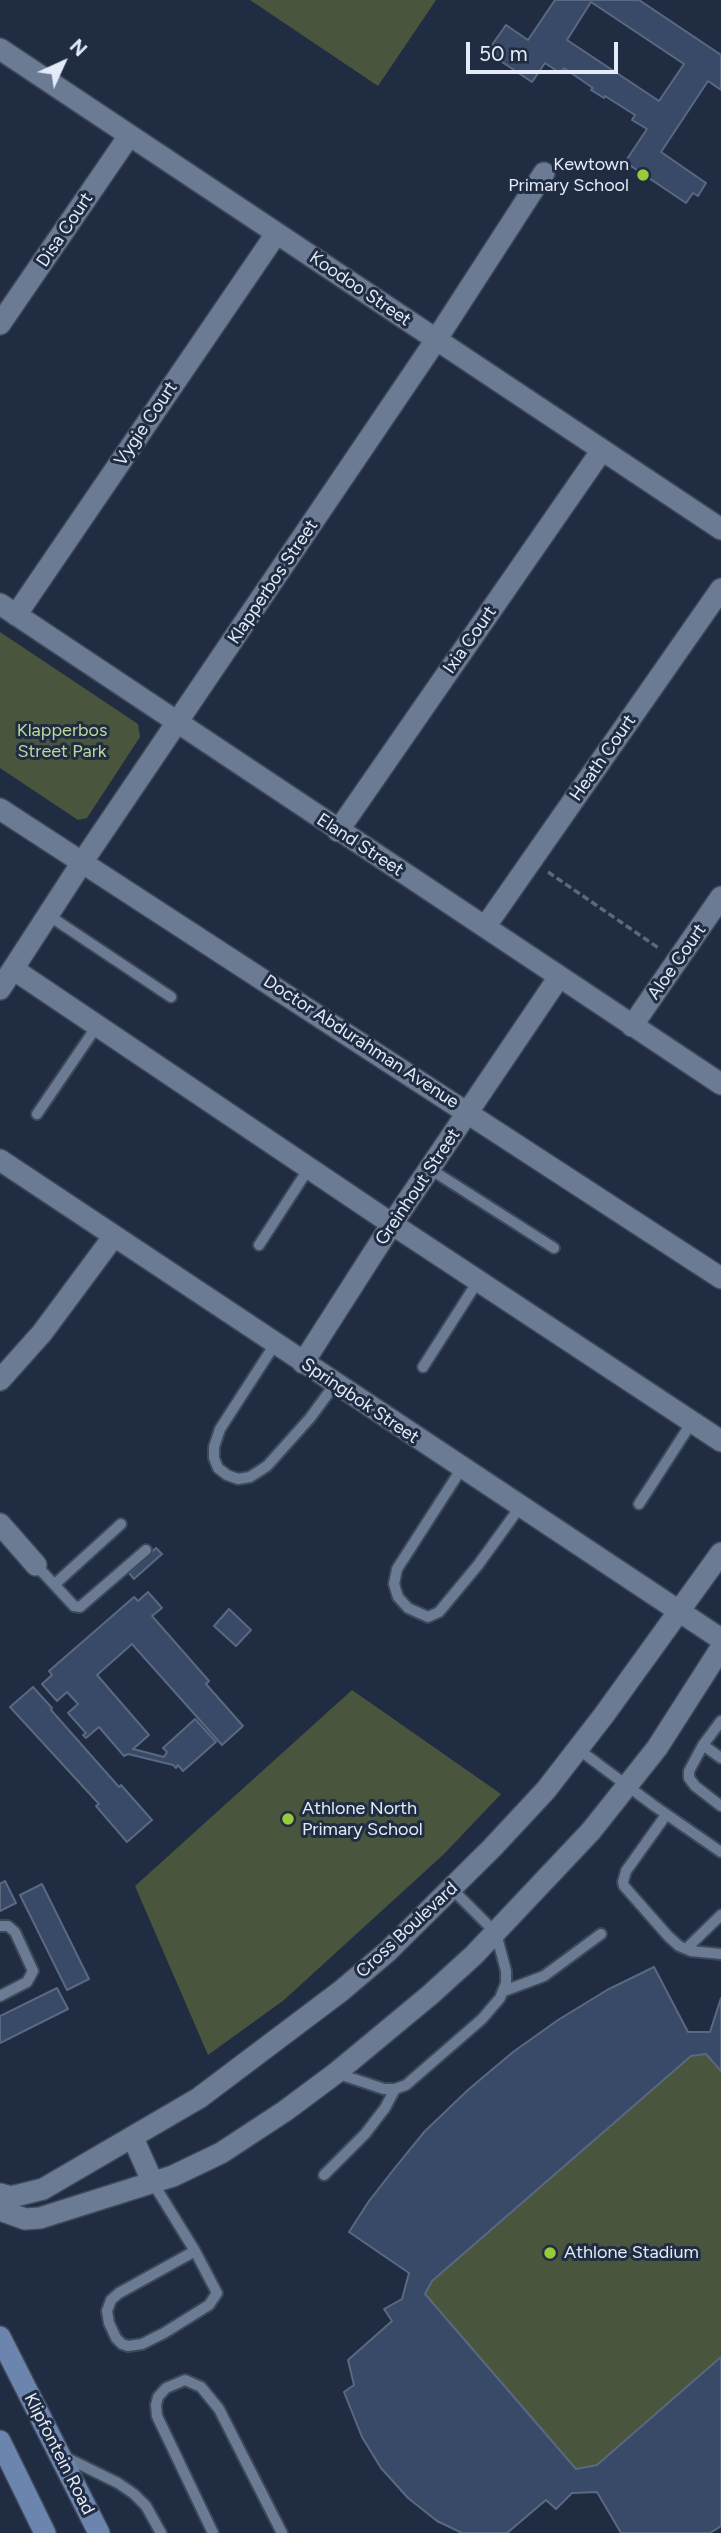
<!DOCTYPE html>
<style>
body{margin:0}
#map{position:relative;width:721px;height:2533px;overflow:hidden;background:#202c41;font-family:Figtree,sans-serif}
canvas{display:block}
.north{position:absolute;left:28px;top:28px;width:70px;height:70px;-webkit-text-stroke:5px #202c41;paint-order:stroke;rotate:45deg;font-size:19px;font-weight:700;line-height:28px;text-align:center;color:#e3ebf9}
.north::after{content:'';display:block;margin:auto;width:24px;height:32px;background:#e3ebf9;clip-path:polygon(50% 0,100% 100%,50% 72%,0 100%)}
.scale{position:absolute;left:466px;top:42px;width:152px;height:32px;box-sizing:border-box;border:4px solid #e3ebf9;border-top:0;padding-left:9px;font-size:21px;line-height:24px;white-space:nowrap;color:#e3ebf9;-webkit-text-stroke:5px #202c41;paint-order:stroke}
</style>
<div id="map">
<canvas width="721" height="2533"></canvas>
<div class="north">N</div>
<div class="scale">50 m</div>
</div>
<script>
const c = document.querySelector('canvas').getContext('2d');
c.lineJoin = 'round';
function fillPath(path, color) { c.fillStyle = color; c.fill(path, 'evenodd'); }
const shape = rows => new Path2D(rows.map(r => 'M' + r).join(''));
function stroke(path, color, width, dash) { c.strokeStyle = color; c.lineWidth = width; c.lineCap = dash ? 'butt' : 'round'; c.setLineDash(dash || []); c.stroke(path); }
function drawText(font, color, halo, rows, align = 'center') {
  c.font = font + ' Figtree,sans-serif'; c.lineWidth = 6; c.setLineDash([]); c.textBaseline = 'middle'; c.strokeStyle = halo; c.fillStyle = color; for (const [text, x, y, turn = 0] of rows) {
    c.save(); c.translate(x, y); c.rotate((+turn || 0) * Math.PI / 180); c.textAlign = isNaN(turn) ? turn : align; if (halo) c.strokeText(text, 0, 0); c.fillText(text, 0, 0); c.restore();
  }
}
fillPath(shape([
 [250,0,436,0,378,86],
 [0,632,138,724,140,737,87,818,78,820,0,768],
 [352,1690,501,1794,444,1854,284,2000,208,2055,135,1886],
 [654,1967,688,2032,710,2032,721,1998,721,2526,597,2492,572,2493,556,2509,545,2500,507,2533,462,2533,437,2521,381,2468,362,2437,344,2392,354,2385,392,2321,384,2309,402,2299,409,2273,349,2232,369,2201,425,2131,513,2052,558,2020,607,1990]
]), '#4a553e');
const building = shape([
 [555,0,639,0,721,55,721,90,708,81,661,152,706,183,698,196,693,193,686,203,625,162,647,129,632,120,635,115,605,96,604,98,591,90,593,88,564,68,560,73,545,63,532,82,487,52,506,25,528,40,555,0],
 [591,2,684,64,659,101,567,40,591,2],
 [156,1548,162,1554,134,1579,129,1573,156,1548],
 [148,1592,162,1608,152,1616,209,1681,206,1684,243,1726,222,1745,132,1644,97,1675,149,1735,133,1749,164,1757,167,1752,163,1748,195,1719,216,1742,183,1771,178,1765,176,1768,173,1765,128,1754,124,1756,99,1727,86,1738,83,1735,86,1733,68,1713,78,1704,67,1692,57,1701,42,1684,52,1675,49,1671,134,1597,138,1601,148,1592],
 [229,1609,251,1630,236,1646,214,1626,229,1609],
 [33,1687,52,1708,51,1710,119,1787,121,1785,152,1820,127,1842,96,1806,99,1804,10,1707,33,1687],
 [5,1881,16,1903,0,1911,0,1884,5,1881],
 [42,1884,89,1979,67,1990,20,1895,42,1884],
 [654,1967,688,2032,710,2032,721,1998,721,2071,706,2054,691,2056,432,2281,425,2294,576,2469,597,2465,721,2357,721,2526,710,2533,621,2533,597,2492,572,2493,556,2509,546,2500,507,2533,462,2533,437,2521,408,2498,381,2468,362,2437,344,2392,354,2385,348,2360,392,2321,384,2309,402,2299,409,2273,349,2232,369,2201,394,2169,425,2131,469,2089,513,2052,558,2020,607,1990,654,1967],
 [57,1988,68,2009,0,2043,0,2016,57,1988]
]);
fillPath(building, '#384a68');
stroke(building, '#5a6880', 2);
const lane = shape([
 [48,915,171,997],
 [37,1114,97,1026],
 [430,1169,554,1248],
 [259,1245,309,1168],
 [275,1344,220,1429,214,1447,214,1458,218,1468,227,1475,238,1479,250,1477,267,1466,310,1418,335,1384],
 [423,1367,478,1281],
 [462,1468,397,1569,394,1584,398,1597,408,1608,428,1617,439,1612,478,1565,520,1507],
 [639,1504,692,1422],
 [36,1565,74,1606,80,1607,146,1550],
 [55,1584,121,1524],
 [721,1721,703,1745,689,1771,689,1778,695,1786,721,1806],
 [703,1745,721,1758],
 [578,1749,653,1805,721,1852],
 [666,1815,626,1871,623,1882,624,1886,668,1936,679,1946,691,1951,721,1954],
 [0,1926,8,1926,15,1932,33,1971,27,1982,0,1996],
 [686,1949,721,1915],
 [504,1991,544,1976,601,1934],
 [336,2073,384,2089,395,2089,406,2085,482,2019,500,1998,506,1983,506,1971,496,1933,451,1888],
 [324,2175,365,2134,385,2108,395,2089],
 [153,2183,195,2251,217,2293,209,2305,164,2333,142,2344,128,2346,122,2344,116,2338,109,2323,107,2311,111,2300,119,2293,195,2251],
 [63,2456,118,2483,134,2494,146,2506,161,2533],
 [213,2533,157,2416,156,2405,158,2397,166,2388,185,2380,201,2387,219,2409,282,2533]
]);
const street = shape([
 [0,49,721,529],
 [0,324,129,136],
 [0,604,721,1084],
 [16,615,276,234],
 [0,809,721,1278],
 [338,831,602,450],
 [485,927,721,589],
 [13,969,392,1224,721,1441],
 [0,989,83,861,436,340,544,173],
 [632,1026,721,897],
 [0,1160,721,1639],
 [303,1363,392,1224,559,977],
 [0,1380,42,1333,114,1236],
 [0,1524,36,1565],
 [133,2138,153,2183],
 [0,2194,11,2197,43,2189,199,2098,341,1991,387,1952,492,1848,546,1790,604,1715,721,1553],
 [0,2210,25,2219,40,2218,173,2176,221,2153,285,2111,336,2073,430,1995,474,1955,591,1831,657,1748,721,1648]
]);
const secondary = shape([
 [0,2337,99,2533],
 [0,2441,45,2533]
]);
stroke(lane, '#3d4859', 14);
stroke(street, '#3d4859', 24);
stroke(secondary, '#3d4859', 24);
stroke(shape([
 [548,872,660,949]
]), '#5d687b', 3.5, [7, 3.5]);
stroke(lane, '#6c7b94', 10);
stroke(street, '#6c7b94', 21);
stroke(secondary, '#6c85af', 21);
for (const [x, y, r, color] of [
 [643,175,7,"#96cc3a"],
 [288,1819,7,"#96cc3a"],
 [550,2253,7,"#96cc3a"]
]) { const dot = new Path2D(); dot.arc(x, y, r, 0, 2 * Math.PI); c.fillStyle = color; c.fill(dot); stroke(dot, '#202c41', 2.5); }
drawText('18px', '#e3ebf9', '#202c41', [
 ["Kewtown",629,165,"right"],
 ["Primary School",629,186,"right"],
 ["Athlone North",302,1809],
 ["Primary School",302,1830],
 ["Athlone Stadium",564,2253]
], 'left');
drawText('18px', '#e3ebf9', '#202c41', [
 ["Disa Court",65,230,-56],
 ["Koodoo Street",360,289,34],
 ["Vygie Court",146,424,-56],
 ["Klapperbos Street",273,582,-56],
 ["Ixia Court",470,640,-55],
 ["Heath Court",603,758,-55],
 ["Eland Street",360,845,33],
 ["Aloe Court",677,962,-55],
 ["Doctor Abdurahman Avenue",361,1042,33],
 ["Greinhout Street",418,1187,-56],
 ["Springbok Street",360,1401,34],
 ["Cross Boulevard",407,1930,-43],
 ["Klipfontein Road",59,2454,63]
]);
drawText('18px', '#bcd89b', '#202c41', [
 ["Klapperbos",62,731],
 ["Street Park",62,752]
]);
</script>
